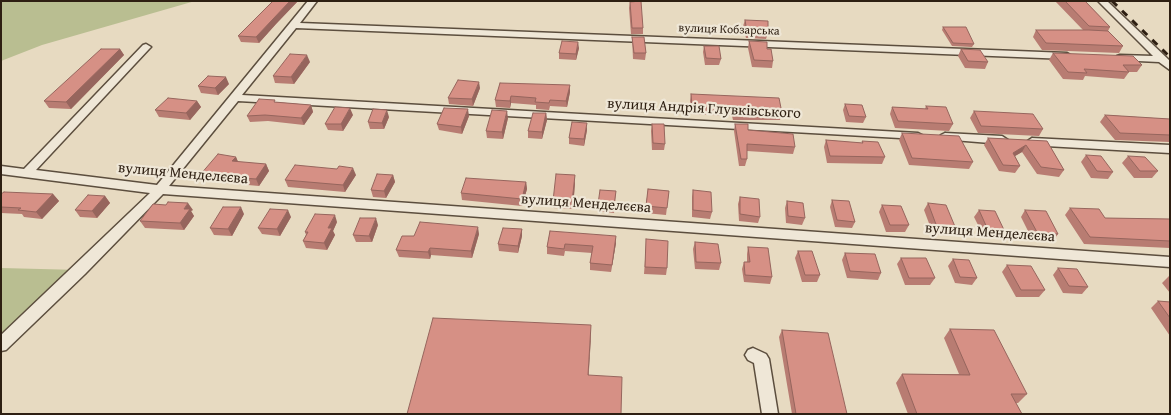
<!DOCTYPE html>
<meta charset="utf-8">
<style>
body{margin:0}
#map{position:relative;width:1171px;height:415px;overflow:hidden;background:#e7dac1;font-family:"Gentium Book Plus",serif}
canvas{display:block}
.frame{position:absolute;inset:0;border:2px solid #2e1f12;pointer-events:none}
</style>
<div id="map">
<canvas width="1171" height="415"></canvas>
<div class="frame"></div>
</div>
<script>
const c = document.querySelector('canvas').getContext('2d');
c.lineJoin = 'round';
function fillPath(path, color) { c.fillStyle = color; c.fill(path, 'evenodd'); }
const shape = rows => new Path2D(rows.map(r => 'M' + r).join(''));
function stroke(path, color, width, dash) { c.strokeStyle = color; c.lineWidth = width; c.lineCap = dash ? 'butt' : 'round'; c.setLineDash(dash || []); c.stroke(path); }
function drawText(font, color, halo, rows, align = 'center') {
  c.font = font + ' "Gentium Book Plus",serif'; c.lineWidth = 4.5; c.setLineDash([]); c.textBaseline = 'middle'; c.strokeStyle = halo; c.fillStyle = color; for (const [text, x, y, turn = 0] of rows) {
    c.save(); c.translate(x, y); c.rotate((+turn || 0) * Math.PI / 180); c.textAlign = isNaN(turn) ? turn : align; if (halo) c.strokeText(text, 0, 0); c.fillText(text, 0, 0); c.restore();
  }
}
fillPath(shape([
 [1,1,195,1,42,45,1,61],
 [1,268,80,270,1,345]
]), '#b9be91');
const street = shape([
 [308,1,317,1,300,23,1067,53,1072,56,1067,59,296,28,242,95,918,133,924,136,918,139,238,101,169,186,1170,257,1170,267,163,194,85,274,6,350,1,351,1,335,150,193,1,174,1,166,24,169,143,45,146,44,151,47,149,49,36,170,157,185,308,1],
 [1098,1,1107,1,1170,61,1170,70,1159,62,1117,60,1117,56,1120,55,1153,56,1098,1],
 [945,133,1002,136,1008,140,1002,144,941,139,939,137,941,135,945,133],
 [1032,138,1170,145,1170,153,1028,145,1026,142,1032,138],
 [753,348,766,354,769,359,778,414,762,414,754,363,748,360,745,355,748,350,753,348]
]);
stroke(street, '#5c4e3e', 3);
fillPath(street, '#efe7d7');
stroke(shape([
 [1112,1,1170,57]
]), '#2e1f12', 3, [7, 7]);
fillPath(shape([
 [273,1,298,1,276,24,259,43,241,42,238,36],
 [1055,1,1085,1,1110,27,1108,31,1123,46,1119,53,1042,50,1033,37,1036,30,1083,30],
 [630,2,643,28,643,34,631,34,629,8],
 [745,20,768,33,766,39,746,38,743,26],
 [943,27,974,44,972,47,952,46,942,30],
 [632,37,646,53,645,60,633,59],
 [749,41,773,61,772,68,752,67,748,48],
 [704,46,721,59,719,65,705,65,703,52],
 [579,48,576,60,559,59,559,53],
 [120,49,124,55,71,109,49,108,44,101],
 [961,49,988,62,985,69,965,68,958,56],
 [1053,53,1142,65,1137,72,1128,72,1129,72,1124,79,1085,76,1083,80,1063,79,1049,60],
 [310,62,294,84,275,83,273,76],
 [500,83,570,92,567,107,550,106,549,110,536,109,536,105,511,103,510,108,496,107,495,100],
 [229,84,218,95,201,93,198,86],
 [480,88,473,106,449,104,448,98],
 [691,94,782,113,780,120,733,120,732,116,691,114,690,101],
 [197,101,201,107,190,120,159,117,155,110],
 [276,102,311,105,313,112,304,125,268,121,250,122,247,116],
 [845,104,866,117,863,123,846,122,843,110],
 [926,106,953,124,949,131,895,128,890,114,892,107,925,109],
 [974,111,1043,129,1039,136,978,133,970,118],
 [546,113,547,120,542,139,528,138,528,131],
 [353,115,343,131,328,130,325,124],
 [1105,115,1170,119,1170,142,1115,140,1100,122],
 [469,116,462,134,439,130,437,124],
 [389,117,384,129,370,129,368,122],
 [508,118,503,139,487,138,486,131],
 [652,124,665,144,664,150,652,150,651,131],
 [735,124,748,130,795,147,793,154,747,151,747,159,745,166,739,166,734,131],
 [587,130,584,146,569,144,569,138],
 [902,133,973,162,969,169,909,165,899,140],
 [988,138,1047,141,1064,170,1059,177,1037,174,1022,152,1015,156,1020,166,1015,173,999,171,984,145],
 [826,140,862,143,862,141,885,157,882,164,827,163,824,147],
 [1086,155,1113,172,1108,179,1091,178,1081,162],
 [1128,156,1158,171,1152,178,1134,178,1122,163],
 [236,157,238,162,266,164,269,171,259,186,204,181,200,175],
 [356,175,345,192,288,187,285,180],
 [393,175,395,182,386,198,373,197,371,190],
 [526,182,527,189,522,206,462,200,461,193],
 [575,182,573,209,553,208,553,201],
 [648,189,669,191,666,215,645,213],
 [693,190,712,212,710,219,692,217,692,197],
 [616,191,614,213,598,211,598,204],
 [1,194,53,194,59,201,42,219,24,217,22,214,1,213],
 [105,196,110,203,97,218,80,217,75,210],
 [740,197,760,217,758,223,739,221,738,204],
 [832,200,855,222,852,228,835,227,830,207],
 [787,201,805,218,802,225,786,223,785,208],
 [928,203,956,229,952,236,933,234,924,210],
 [882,205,909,225,905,232,886,232,879,212],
 [1070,208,1105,218,1170,219,1170,248,1084,244,1065,215],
 [193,210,191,211,194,216,184,230,145,228,140,221],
 [979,210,1005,232,1001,239,984,237,974,217],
 [1025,210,1058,234,1053,241,1032,239,1021,217],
 [244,214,232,236,214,235,210,228],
 [291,217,280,236,262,234,258,228],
 [337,222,333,231,335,235,327,250,306,248,303,241,306,235,305,232],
 [378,225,372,242,356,242,353,235],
 [522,229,522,236,518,253,499,251,498,244],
 [550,231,616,243,611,272,590,270,590,263,592,253,565,251,564,256,547,254,547,247],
 [479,234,472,258,431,255,430,259,399,257,396,250],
 [695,242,721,263,719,270,695,269,693,249],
 [646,246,667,268,666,275,644,274],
 [748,247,772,277,770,284,744,282,742,269,744,262,747,262,747,254],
 [798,251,820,275,817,282,802,282,795,258],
 [845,253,881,273,878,280,847,278,842,260],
 [901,258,935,278,930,285,905,285,897,264],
 [953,259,977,278,972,285,955,283,948,266],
 [1007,265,1045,290,1039,297,1016,297,1002,272],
 [1058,268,1088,287,1082,294,1063,293,1053,275],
 [1169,276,1170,276,1170,293,1162,283],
 [1158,301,1170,302,1170,336,1151,308],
 [950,329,1027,394,1018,403,1016,403,1022,414,908,414,896,383,902,374,959,374,944,338],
 [782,330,847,414,792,414,779,337]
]), '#b87c72');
fillPath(shape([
 [290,1,298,1,276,24,259,43,256,37],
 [578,42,579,48,576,60,576,54],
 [120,49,124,55,71,109,66,102],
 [307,55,310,62,294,84,291,77],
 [226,77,229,84,218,95,215,88],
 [479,82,480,88,473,106,472,99],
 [570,85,570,92,567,107,566,101],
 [511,96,511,103,510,108,510,101],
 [197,101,201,107,190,120,186,113],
 [311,105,313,112,304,125,301,118],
 [350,108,353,115,343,131,341,124],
 [468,109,469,116,462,134,461,127],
 [387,110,389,117,384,129,382,123],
 [507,111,508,118,503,139,502,132],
 [546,113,547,120,542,139,542,132],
 [587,123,587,130,584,146,584,139],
 [1026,145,1022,152,1008,160,1013,153],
 [236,157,239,164,232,161],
 [266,164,269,171,259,186,256,179],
 [353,168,356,175,345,192,343,185],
 [393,175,395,182,386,198,384,191],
 [575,175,575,182,573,209,572,202],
 [526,182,527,189,522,206,522,199],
 [53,194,59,201,42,219,36,212],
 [105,196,110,203,97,218,92,211],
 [188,203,193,210,191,211,194,216,184,230,180,223,184,209],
 [241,207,244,214,232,236,228,229],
 [288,210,291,217,280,236,277,229],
 [335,215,337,222,333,231,335,235,327,250,324,243,328,228],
 [376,218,378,225,372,242,369,236],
 [478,227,479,234,472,258,471,251],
 [522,229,522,236,518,253,518,246],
 [616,236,616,243,611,272,612,265],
 [430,248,431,255,430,259,428,252],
 [591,325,591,337,588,386,588,375]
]), '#96655d');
const building = shape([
 [273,1,290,1,256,37,238,36,273,1],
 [641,1,643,28,632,28,630,2,641,1],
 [1065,1,1085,1,1110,27,1089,26,1065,1],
 [745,20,768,21,768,33,747,32,745,20],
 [943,27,966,27,974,44,953,43,943,27],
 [1036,30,1089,30,1108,31,1123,46,1046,43,1036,30],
 [632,37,644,37,646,53,634,53,632,37],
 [562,41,578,42,576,54,559,53,562,41],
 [749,41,767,42,767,49,771,49,773,61,754,60,749,41],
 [704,46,719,46,721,59,706,58,704,46],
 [101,49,120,49,66,102,44,101,101,49],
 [961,49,980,50,988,62,968,61,961,49],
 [1053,53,1133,56,1142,65,1123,65,1129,72,1084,69,1087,73,1068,72,1053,53],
 [290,54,307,55,291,77,273,76,290,54],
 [208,76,226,77,215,88,198,86,208,76],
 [458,80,479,82,472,99,448,98,458,80],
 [500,83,570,85,566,101,550,100,549,103,535,102,536,98,511,96,510,101,495,100,500,83],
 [691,94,779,98,782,113,734,113,733,109,692,107,691,94],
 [168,98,197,101,186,113,155,110,168,98],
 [259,99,275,100,274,102,311,105,301,118,265,115,247,116,259,99],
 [845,104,862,105,866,117,849,116,845,104],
 [926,106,946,107,953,124,898,121,892,107,928,109,926,106],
 [335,107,350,108,341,124,325,124,335,107],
 [444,108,468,109,461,127,437,124,444,108],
 [373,109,387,110,382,123,368,122,373,109],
 [492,110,507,111,502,132,486,131,492,110],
 [974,111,1033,114,1043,129,981,126,974,111],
 [533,113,546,113,542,132,528,131,533,113],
 [1105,115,1170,119,1170,135,1120,133,1105,115],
 [572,122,587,123,584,139,569,138,572,122],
 [652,124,664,124,665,144,653,143,652,124],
 [735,124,748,124,748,130,793,134,795,147,747,144,747,159,741,159,735,124],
 [902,133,959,136,973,162,912,158,902,133],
 [988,138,1047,141,1064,170,1041,167,1026,145,1013,153,1020,166,1003,165,988,138],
 [826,140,863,143,862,141,878,142,885,157,830,156,826,140],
 [218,154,236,157,232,161,266,164,256,179,200,175,218,154],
 [1086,155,1101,156,1113,172,1097,171,1086,155],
 [1128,156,1145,157,1158,171,1140,171,1128,156],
 [295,165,337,169,339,166,353,168,343,185,285,180,295,165],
 [377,174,393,175,384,191,371,190,377,174],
 [556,174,575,175,572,202,553,201,556,174],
 [466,178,526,182,522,199,461,193,466,178],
 [648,189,669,191,667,208,646,206,648,189],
 [600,190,616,191,614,206,598,204,600,190],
 [693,190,711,192,712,212,693,210,693,190],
 [4,192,53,194,36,212,18,210,21,208,1,207,1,194,4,192],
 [88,195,105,196,92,211,75,210,88,195],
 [740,197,759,199,760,217,740,214,740,197],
 [832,200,849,201,855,222,837,220,832,200],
 [787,201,803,203,805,218,788,216,787,201],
 [168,202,188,203,184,209,190,209,180,223,140,221,153,204,166,205,168,202],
 [928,203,946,205,956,229,937,227,928,203],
 [882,205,901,206,909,225,890,225,882,205],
 [223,207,241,207,228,229,210,228,223,207],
 [1070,208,1099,209,1105,218,1170,219,1170,241,1090,237,1070,208],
 [270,209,288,210,277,229,258,228,270,209],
 [979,210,995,211,1005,232,988,230,979,210],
 [1025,210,1046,211,1058,234,1037,232,1025,210],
 [315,214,335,215,328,228,332,228,324,243,303,241,308,232,305,232,315,214],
 [360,218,376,218,369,236,353,235,360,218],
 [420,222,478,227,471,251,430,248,428,252,396,250,402,236,414,236,420,222],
 [503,228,522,229,518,246,498,244,503,228],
 [550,231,616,236,612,265,590,263,593,246,565,244,564,249,547,247,550,231],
 [646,239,668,241,667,268,645,267,646,239],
 [695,242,718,244,721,263,696,262,695,242],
 [748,247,768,248,772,277,745,275,744,262,750,262,748,247],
 [798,251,812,251,820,275,805,275,798,251],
 [845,253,875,254,881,273,850,271,845,253],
 [901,258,926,258,935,278,909,278,901,258],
 [953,259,969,260,977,278,960,277,953,259],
 [1007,265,1031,266,1045,290,1021,290,1007,265],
 [1058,268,1077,269,1088,287,1069,286,1058,268],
 [1158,301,1170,302,1170,318,1158,301],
 [433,318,591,325,588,375,622,377,621,414,407,414,433,318],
 [950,329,994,330,1027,394,1011,394,1022,414,917,414,902,374,970,375,950,329],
 [782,330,828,333,847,414,796,414,782,330]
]);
fillPath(building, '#d69085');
stroke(building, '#96655d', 1);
drawText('12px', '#2e1f12', '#efe7d7', [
 ["вулиця Кобзарська",729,30,2]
]);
drawText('15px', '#2e1f12', '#efe7d7', [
 ["вулиця Андрія Глувківського",704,109,3],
 ["вулиця Менделєєва",183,174,5],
 ["вулиця Менделєєва",586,204,4],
 ["вулиця Менделєєва",990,233,4]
]);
</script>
